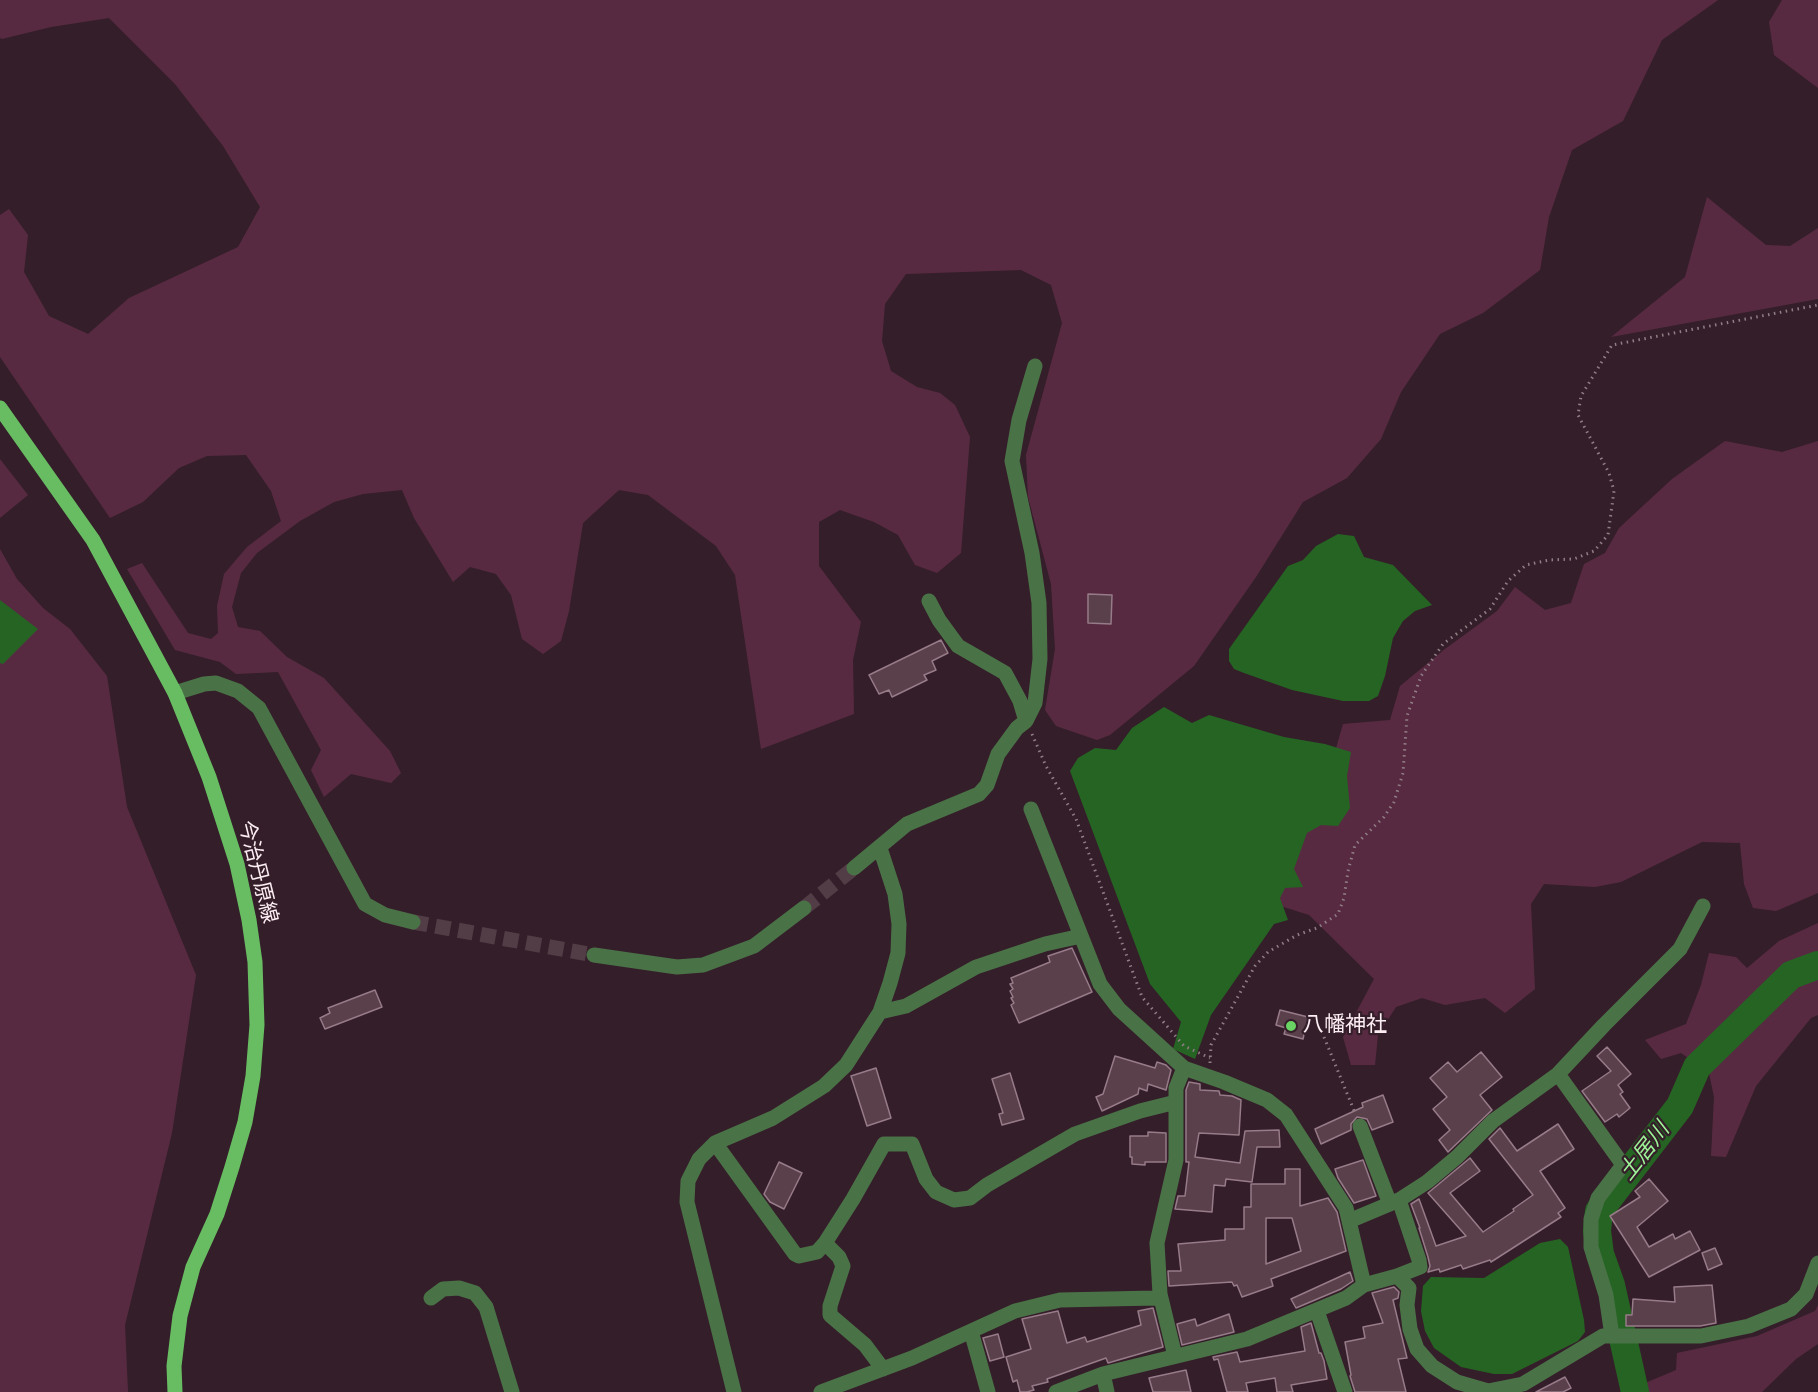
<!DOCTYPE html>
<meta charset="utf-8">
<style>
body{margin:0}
canvas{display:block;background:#341e29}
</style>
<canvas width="1818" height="1392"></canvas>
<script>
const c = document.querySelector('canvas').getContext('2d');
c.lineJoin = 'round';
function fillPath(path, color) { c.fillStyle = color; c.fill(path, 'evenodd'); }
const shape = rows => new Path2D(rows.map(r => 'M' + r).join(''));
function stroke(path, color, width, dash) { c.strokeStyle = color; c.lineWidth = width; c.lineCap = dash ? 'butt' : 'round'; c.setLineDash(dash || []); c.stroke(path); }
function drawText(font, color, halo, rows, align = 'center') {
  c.font = font + ' "DejaVu Sans","Noto Sans JP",sans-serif'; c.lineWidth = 4.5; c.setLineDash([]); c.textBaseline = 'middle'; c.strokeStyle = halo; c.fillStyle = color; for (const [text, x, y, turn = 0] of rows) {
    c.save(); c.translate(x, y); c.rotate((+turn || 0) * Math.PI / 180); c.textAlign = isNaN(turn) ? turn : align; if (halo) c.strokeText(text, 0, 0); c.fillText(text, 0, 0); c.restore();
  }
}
fillPath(shape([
 [0,0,1718,0,1662,40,1623,121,1572,150,1549,217,1540,270,1483,313,1440,334,1401,392,1381,439,1347,478,1303,502,1256,577,1194,666,1110,735,1097,740,1056,726,1045,710,1055,649,1051,584,1028,497,1026,455,1062,323,1051,285,1021,270,906,274,885,304,882,341,891,371,917,387,940,393,955,405,970,437,961,553,937,573,915,565,898,535,874,522,840,510,819,522,819,566,861,622,853,660,854,714,761,749,735,575,716,546,648,495,619,490,583,523,569,611,561,641,543,654,522,639,511,595,496,574,470,567,453,582,414,518,402,490,363,494,334,502,300,521,257,553,241,573,232,607,238,627,260,631,287,657,324,678,390,751,401,773,391,783,351,774,324,797,311,770,321,750,278,672,236,674,220,662,175,650,127,569,142,563,188,633,211,639,218,633,217,606,224,574,247,547,281,521,271,491,246,455,207,456,179,468,143,502,110,518,0,357,0,215,9,209,28,235,24,272,49,316,88,334,129,298,238,247,260,207,223,146,175,84,109,18,51,27,2,39,0,38],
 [1782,0,1818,0,1818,88,1774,55,1769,22],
 [1707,197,1766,245,1790,246,1818,228,1818,299,1611,337,1685,277],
 [1725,441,1782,452,1818,441,1818,893,1776,911,1753,908,1744,884,1740,843,1702,842,1621,882,1595,887,1544,884,1531,904,1535,989,1505,1013,1485,998,1445,1005,1422,998,1396,1007,1378,1035,1375,1065,1351,1065,1343,1037,1374,979,1309,915,1268,902,1333,759,1343,724,1390,720,1400,686,1445,649,1497,611,1515,587,1545,610,1571,603,1584,564,1605,553,1619,528,1672,479],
 [0,459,28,495,0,518],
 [0,549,17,579,43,608,70,629,107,676,127,807,196,975,172,1133,125,1325,128,1392,0,1392],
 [1818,923,1818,1015,1811,1018,1756,1086,1726,1157,1711,1156,1714,1097,1709,1073,1681,1053,1661,1059,1645,1040,1686,1024,1701,985,1709,953,1736,957,1747,968,1779,941],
 [1818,1305,1818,1344,1796,1359,1762,1392,1625,1392,1626,1388,1643,1384,1676,1370,1677,1353,1757,1336,1815,1311]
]), '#582a42');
fillPath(shape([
 [1338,534,1354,536,1364,557,1393,565,1432,605,1415,611,1403,621,1393,638,1385,676,1378,696,1369,701,1343,701,1292,690,1244,673,1234,669,1229,661,1229,649,1288,566,1303,560,1316,546],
 [0,600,38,629,3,664,0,663],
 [1164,707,1192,723,1209,715,1284,737,1325,744,1351,752,1347,776,1350,808,1338,826,1321,825,1307,833,1294,869,1303,887,1285,888,1280,898,1288,920,1274,924,1211,1015,1195,1059,1173,1049,1181,1022,1150,984,1070,771,1078,758,1095,748,1116,750,1132,728],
 [1560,1239,1568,1247,1584,1320,1585,1332,1578,1341,1512,1374,1494,1374,1461,1367,1434,1348,1425,1331,1421,1311,1423,1286,1431,1277,1484,1278,1540,1243]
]), '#256423');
stroke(shape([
 [1635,1392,1611,1285,1600,1254,1597,1231,1599,1211,1680,1106,1697,1067,1791,975,1818,965]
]), '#256423', 28);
const building = shape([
 [1088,594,1112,595,1111,624,1088,623,1088,594],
 [941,640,948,653,932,661,936,670,924,675,927,680,892,697,889,690,879,694,869,675,941,640],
 [1072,948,1092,992,1019,1023,1011,1005,1014,1003,1011,998,1013,997,1010,991,1013,989,1010,984,1013,983,1011,978,1050,962,1048,956,1072,948],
 [375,990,382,1007,325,1029,320,1018,330,1013,328,1008,375,990],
 [1280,1010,1308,1017,1303,1039,1284,1034,1286,1028,1276,1025,1280,1010],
 [1607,1047,1631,1074,1618,1085,1623,1092,1620,1094,1630,1108,1619,1117,1617,1114,1605,1122,1582,1091,1611,1071,1597,1056,1607,1047],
 [1481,1052,1502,1077,1480,1095,1492,1110,1448,1152,1439,1140,1450,1130,1433,1109,1447,1097,1430,1078,1448,1062,1457,1072,1481,1052],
 [1115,1056,1155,1068,1157,1062,1166,1065,1171,1070,1166,1090,1148,1084,1147,1091,1139,1088,1138,1094,1102,1111,1096,1097,1103,1094,1115,1056],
 [876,1068,891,1118,867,1126,851,1076,876,1068],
 [1010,1073,1024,1119,1002,1125,999,1114,1003,1113,992,1079,1010,1073],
 [1189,1082,1200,1084,1200,1090,1219,1091,1220,1095,1232,1096,1241,1100,1239,1135,1199,1133,1195,1157,1240,1163,1245,1131,1279,1130,1280,1147,1257,1147,1252,1182,1226,1179,1225,1186,1214,1185,1212,1212,1175,1209,1178,1196,1185,1196,1189,1162,1186,1162,1186,1090,1189,1082],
 [1383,1095,1393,1122,1372,1130,1367,1119,1357,1117,1351,1124,1351,1130,1321,1144,1315,1129,1363,1107,1362,1103,1383,1095],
 [1558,1124,1574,1149,1540,1171,1565,1208,1558,1213,1561,1217,1491,1262,1490,1260,1463,1269,1461,1265,1440,1272,1439,1269,1428,1272,1430,1266,1428,1257,1419,1228,1420,1228,1411,1204,1419,1199,1436,1246,1466,1236,1428,1193,1470,1158,1480,1171,1450,1193,1483,1232,1514,1211,1513,1209,1533,1195,1489,1139,1500,1128,1517,1151,1558,1124],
 [1148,1132,1166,1133,1166,1162,1145,1162,1145,1165,1132,1164,1132,1157,1130,1157,1130,1136,1148,1136,1148,1132],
 [1363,1160,1376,1196,1354,1203,1338,1178,1335,1169,1363,1160],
 [779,1162,802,1173,784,1209,770,1202,764,1194,779,1162],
 [1285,1169,1300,1169,1300,1206,1328,1198,1337,1212,1346,1251,1271,1279,1273,1286,1242,1297,1237,1285,1234,1286,1232,1282,1169,1286,1168,1271,1181,1271,1178,1244,1225,1240,1225,1229,1244,1229,1244,1207,1251,1207,1251,1184,1285,1184,1285,1169],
 [1266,1218,1292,1218,1301,1251,1266,1264,1266,1218],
 [1649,1179,1668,1201,1637,1227,1649,1247,1673,1234,1675,1239,1690,1231,1700,1250,1649,1277,1610,1216,1640,1197,1635,1191,1649,1179],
 [1715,1248,1722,1264,1708,1270,1702,1253,1715,1248],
 [1350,1272,1353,1281,1341,1289,1296,1308,1291,1299,1350,1272],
 [1712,1285,1716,1323,1700,1326,1626,1326,1626,1315,1632,1315,1633,1299,1675,1302,1674,1287,1712,1285],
 [1394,1287,1399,1292,1398,1298,1393,1300,1407,1358,1398,1359,1406,1392,1355,1392,1350,1376,1351,1375,1345,1342,1365,1338,1363,1327,1383,1323,1372,1293,1394,1287],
 [1153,1308,1163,1347,1108,1363,1106,1358,1047,1379,1048,1382,1032,1386,1034,1390,1027,1392,1020,1392,1017,1380,1013,1382,1006,1357,1031,1349,1022,1319,1058,1311,1067,1343,1085,1337,1087,1342,1141,1325,1138,1311,1153,1308],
 [1229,1314,1234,1332,1182,1345,1177,1324,1195,1319,1197,1326,1229,1314],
 [1311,1323,1319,1353,1321,1353,1324,1361,1327,1379,1291,1385,1293,1392,1277,1392,1275,1378,1246,1383,1248,1392,1227,1392,1218,1359,1214,1360,1213,1357,1237,1352,1240,1362,1305,1351,1301,1327,1311,1323],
 [998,1334,1004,1357,990,1361,983,1338,998,1334],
 [1186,1370,1191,1392,1153,1392,1149,1378,1186,1370],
 [1565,1377,1571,1388,1563,1392,1536,1392,1565,1377]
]);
fillPath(building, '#59404b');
stroke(building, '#977b88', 1.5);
stroke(shape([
 [804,908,854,868],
 [413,922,594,955]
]), '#523d47', 15, [15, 8]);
stroke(shape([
 [1032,734,1046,766,1076,819,1142,997,1184,1046,1210,1058],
 [1324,1037,1355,1113],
 [1210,1063,1211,1045,1255,966,1268,952,1297,935,1317,928,1338,914,1344,898,1348,871,1355,845,1384,817,1394,802,1403,773,1407,716,1421,676,1443,644,1490,609,1508,581,1526,565,1549,560,1574,559,1594,551,1608,535,1614,491,1609,473,1578,415,1581,396,1612,345,1818,305]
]), '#907e86', 3, [1.5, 4.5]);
stroke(shape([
 [175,693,204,684,216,683,238,691,259,708,365,904,385,915,413,922],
 [1026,721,1035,703,1040,659,1039,603,1032,553,1012,461,1019,420,1035,366],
 [1031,809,1100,984,1119,1009,1184,1068,1224,1082,1267,1100,1286,1115,1346,1208,1364,1285],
 [854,868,907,824,979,794,987,785,998,754,1017,728,1026,721,1020,701,1005,673,958,646,939,620,929,601],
 [594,955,677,967,703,965,754,946,804,908],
 [880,1012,906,1006,976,967,1045,944,1081,936],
 [1558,1074,1604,1025,1680,949,1703,906],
 [1360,1126,1390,1204],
 [715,1143,795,1254,799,1256,817,1252,825,1243,853,1199,884,1144,912,1144,926,1179,936,1192,954,1200,970,1198,987,1185,1075,1134,1140,1111,1176,1102],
 [1349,1221,1399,1200,1427,1182,1457,1157,1493,1121,1558,1074,1623,1165,1598,1198,1591,1219,1591,1247,1606,1295,1612,1336],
 [825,1243,839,1257,843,1266,830,1306,830,1315,865,1345,883,1369],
 [1397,1276,1420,1267,1419,1260,1399,1200],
 [1160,1294,1175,1356],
 [431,1298,443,1289,459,1288,475,1293,486,1307,512,1392],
 [1317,1311,1345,1392],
 [971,1331,988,1392],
 [734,1392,687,1202,688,1181,699,1159,715,1143,773,1118,824,1086,846,1065,880,1012,890,983,898,953,899,924,895,894,880,848],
 [821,1392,912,1358,1015,1311,1060,1300,1155,1298,1160,1294,1157,1243,1176,1160,1176,1088,1184,1068],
 [1056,1392,1103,1374],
 [1107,1392,1103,1374,1247,1339,1346,1298,1364,1285,1397,1276,1409,1288,1407,1305,1410,1329,1417,1349,1432,1366,1457,1382,1488,1391,1523,1384,1603,1336,1701,1336,1749,1326,1791,1309,1806,1294,1818,1263]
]), '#4a7247', 15);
stroke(shape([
 [0,408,93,540,175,693,209,777,237,864,249,920,255,962,257,1025,253,1076,245,1122,232,1167,217,1214,193,1267,180,1316,174,1366,175,1392]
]), '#68bd63', 15);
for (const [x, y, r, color] of [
 [1291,1026,6,"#69d464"]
]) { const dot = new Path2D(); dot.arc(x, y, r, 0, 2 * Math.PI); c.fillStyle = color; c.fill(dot); stroke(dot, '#341e29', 2); }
drawText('21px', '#fcedf3', '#341e29', [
 ["今治丹原線",257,872,76]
]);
drawText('21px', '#fcedf3', '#341e29', [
 ["八幡神社",1303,1026]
], 'left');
drawText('italic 22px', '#9df397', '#341e29', [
 ["土居川",1645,1152,-52]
]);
</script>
